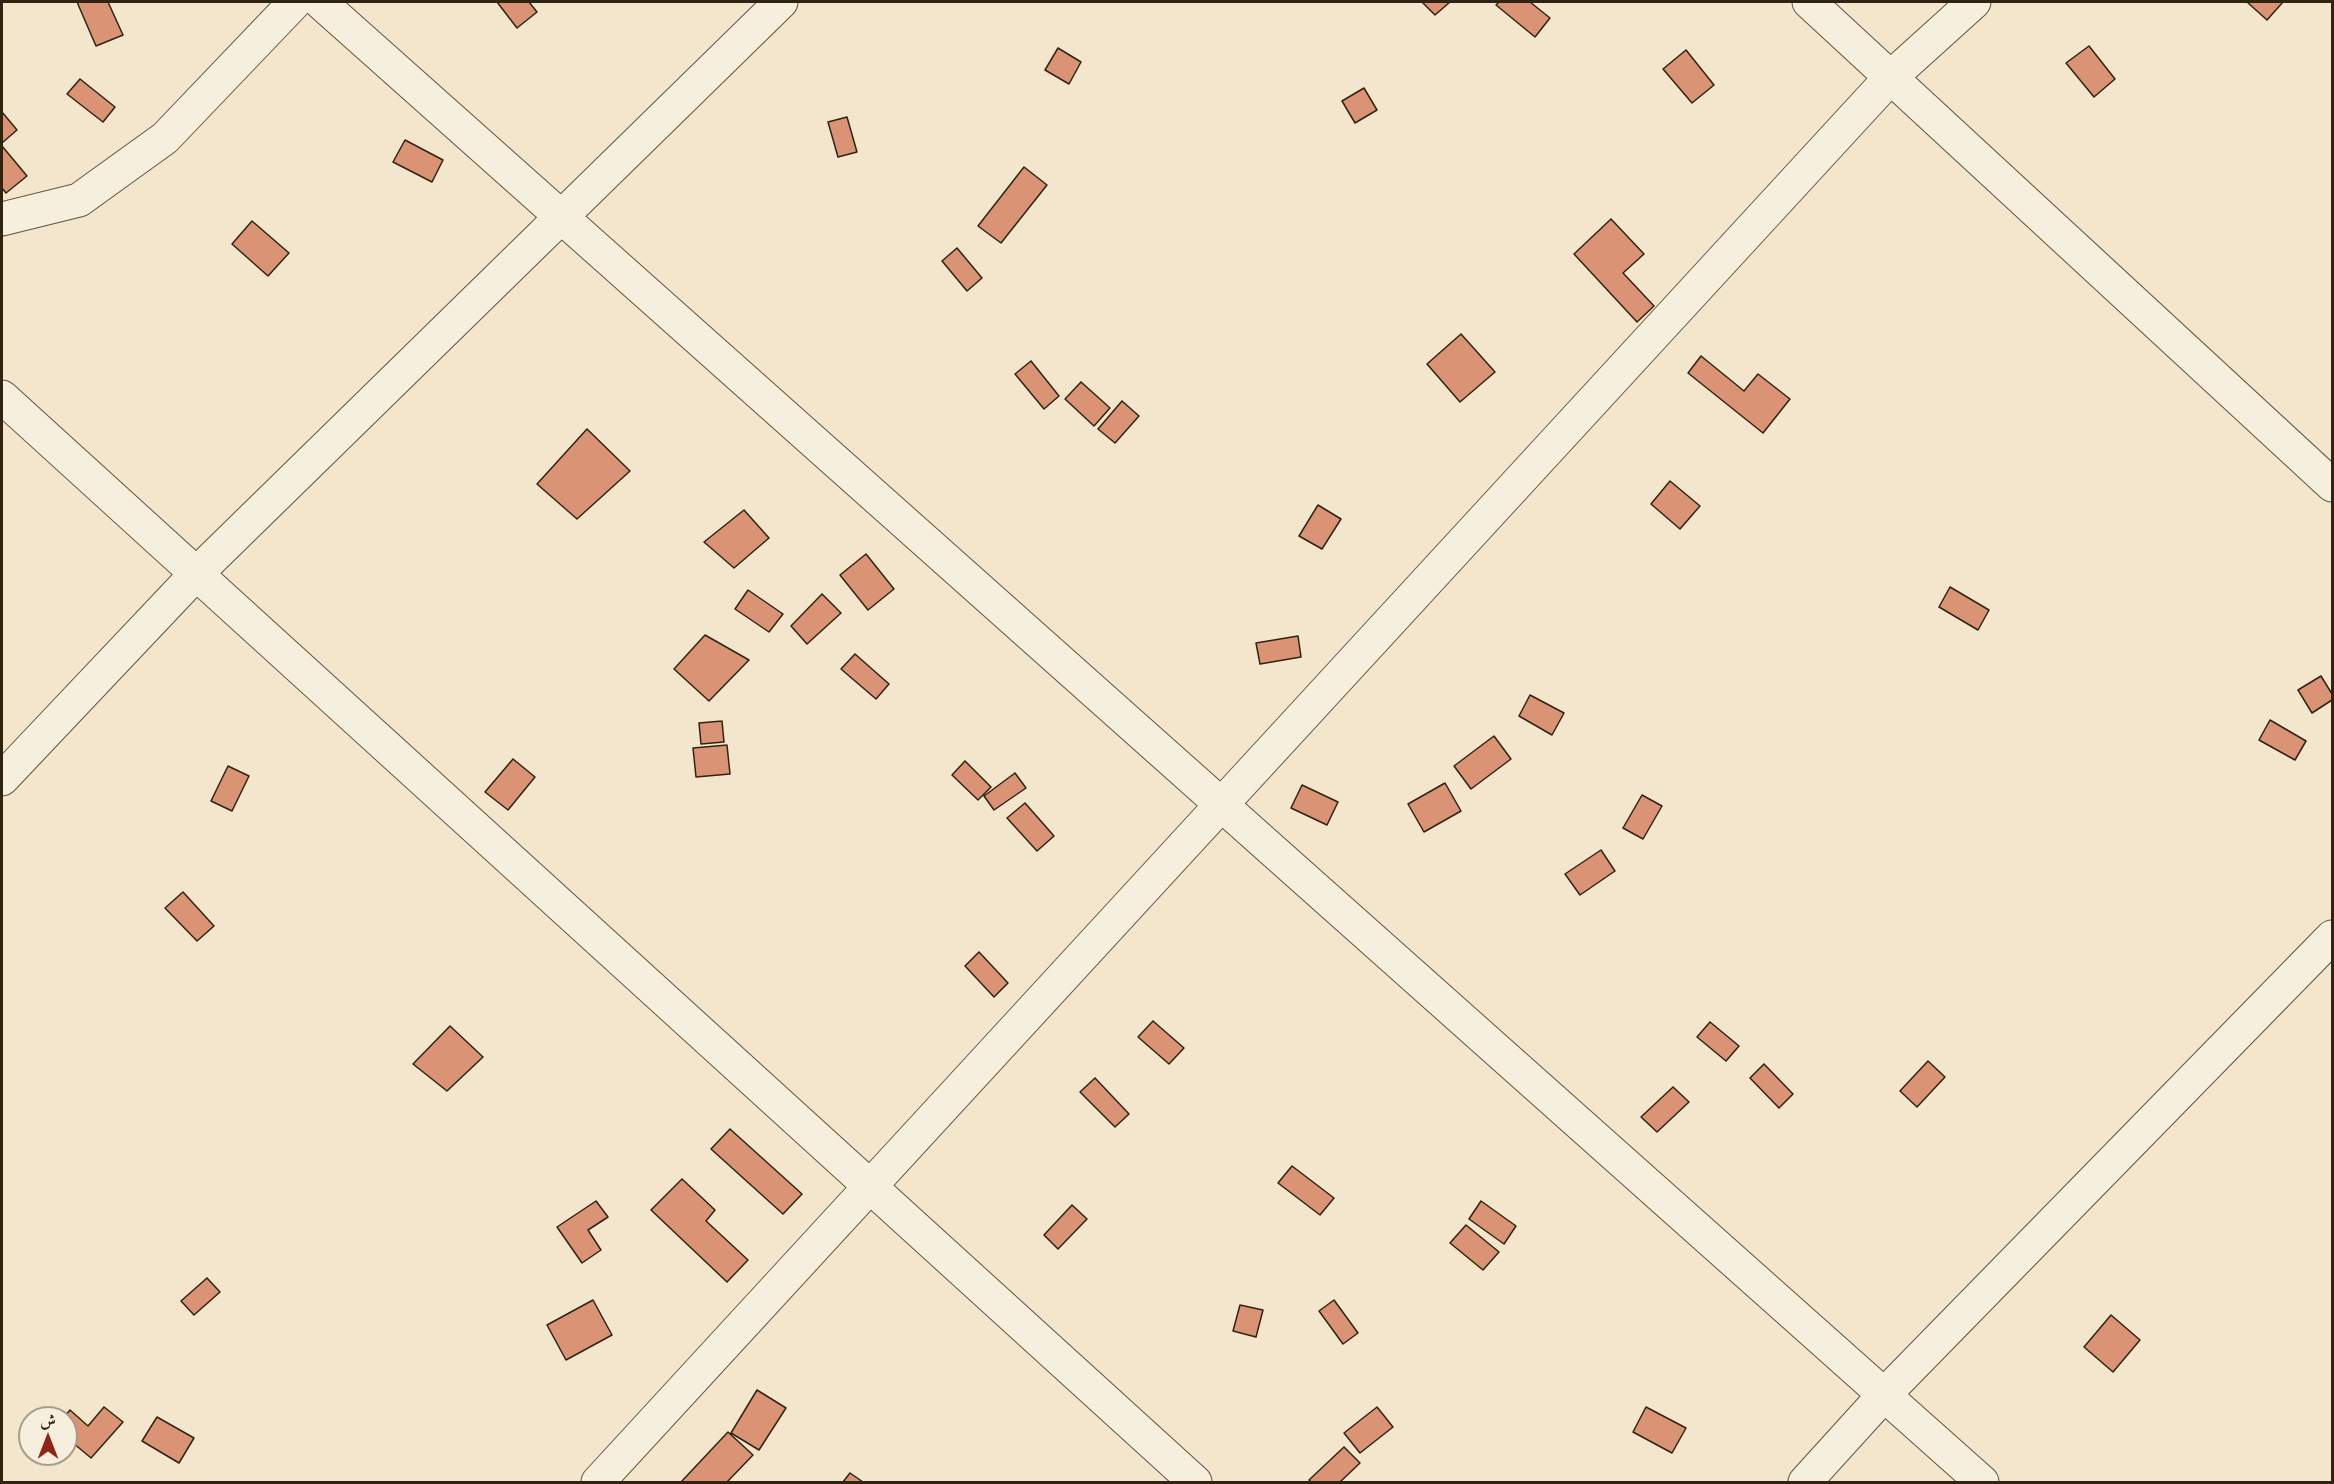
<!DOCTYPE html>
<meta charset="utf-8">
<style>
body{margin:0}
#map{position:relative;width:2334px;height:1484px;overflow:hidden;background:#f3e6cc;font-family:"Gentium Book Plus",Amiri,serif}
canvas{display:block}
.frame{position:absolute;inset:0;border:3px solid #302311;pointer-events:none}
.north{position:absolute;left:18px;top:1406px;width:60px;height:60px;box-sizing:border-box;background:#f7efde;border:2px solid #a79d8c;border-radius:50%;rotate:0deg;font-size:16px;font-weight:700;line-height:24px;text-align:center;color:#302311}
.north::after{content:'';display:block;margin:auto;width:21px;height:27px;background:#8f2418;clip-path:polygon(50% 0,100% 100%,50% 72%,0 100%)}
</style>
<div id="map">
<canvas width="2334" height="1484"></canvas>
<div class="frame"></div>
<div class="north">ش</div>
</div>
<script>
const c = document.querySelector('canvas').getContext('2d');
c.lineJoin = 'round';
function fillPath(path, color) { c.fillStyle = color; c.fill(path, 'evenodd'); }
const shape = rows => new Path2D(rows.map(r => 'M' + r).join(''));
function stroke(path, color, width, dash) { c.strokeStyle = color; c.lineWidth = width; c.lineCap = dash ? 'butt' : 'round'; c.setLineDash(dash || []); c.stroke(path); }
const building = shape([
 [77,2,108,2,123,35,96,46,77,2],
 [497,2,529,2,537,12,517,28,497,2],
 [1422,2,1450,2,1435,15,1422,2],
 [1499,2,1530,2,1550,18,1535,37,1496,5,1499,2],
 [2247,2,2283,2,2267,20,2247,2],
 [2089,46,2115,79,2094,97,2066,63,2089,46],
 [1058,48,1081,62,1069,84,1045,70,1058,48],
 [1686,50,1714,85,1692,103,1663,69,1686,50],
 [80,79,115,107,103,122,67,94,80,79],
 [1364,88,1377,110,1355,123,1342,101,1364,88],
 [2,112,17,130,2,143,2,112],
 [847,117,857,152,838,157,828,122,847,117],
 [405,140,443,160,432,182,393,162,405,140],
 [2,146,27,176,6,193,2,188,2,146],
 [1024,167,1047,185,1001,243,978,226,1024,167],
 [1611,219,1644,254,1623,273,1654,306,1637,322,1574,254,1611,219],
 [252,221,289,253,268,276,232,244,252,221],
 [957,248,982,278,967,291,942,261,957,248],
 [1461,334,1495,372,1460,402,1427,364,1461,334],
 [1701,356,1744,391,1758,374,1790,399,1763,433,1688,373,1701,356],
 [1031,361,1059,396,1044,409,1015,374,1031,361],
 [1081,382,1110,408,1094,426,1065,399,1081,382],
 [1122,401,1139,416,1115,443,1098,429,1122,401],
 [587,429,630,471,577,519,537,484,587,429],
 [1670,481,1700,506,1680,529,1651,504,1670,481],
 [1318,505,1341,519,1322,549,1299,536,1318,505],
 [744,510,769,538,734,568,704,542,744,510],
 [866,554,894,589,868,610,840,575,866,554],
 [1950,587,1989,610,1978,630,1939,607,1950,587],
 [748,590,783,614,769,632,735,609,748,590],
 [822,594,841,613,807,644,791,626,822,594],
 [705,635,749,660,709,701,674,669,705,635],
 [1298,636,1301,657,1260,664,1256,643,1298,636],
 [855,654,889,684,876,699,841,669,855,654],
 [2321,676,2332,694,2332,700,2312,713,2298,690,2321,676],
 [1530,695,1564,713,1552,735,1519,716,1530,695],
 [2270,720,2306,741,2295,760,2259,740,2270,720],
 [722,721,724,742,701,744,699,723,722,721],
 [1494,736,1511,759,1471,789,1454,766,1494,736],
 [727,745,730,774,696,777,693,748,727,745],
 [513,759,535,777,508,810,485,792,513,759],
 [965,761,991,787,978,800,952,775,965,761],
 [228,766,249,776,232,811,211,801,228,766],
 [1015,773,1026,788,994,810,984,796,1015,773],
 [1445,783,1461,811,1424,832,1408,804,1445,783],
 [1302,785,1338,802,1327,825,1291,808,1302,785],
 [1642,795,1662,806,1643,839,1623,828,1642,795],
 [1025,803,1054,836,1037,851,1007,818,1025,803],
 [1601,850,1615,871,1580,895,1565,874,1601,850],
 [183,892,214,926,197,941,165,908,183,892],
 [979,952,1008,983,994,997,965,966,979,952],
 [1153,1021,1184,1048,1169,1064,1138,1037,1153,1021],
 [1710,1022,1739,1046,1726,1061,1697,1037,1710,1022],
 [450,1026,483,1057,447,1091,413,1064,450,1026],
 [1928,1061,1945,1077,1917,1107,1900,1091,1928,1061],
 [1764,1064,1793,1094,1779,1108,1750,1078,1764,1064],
 [1095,1078,1129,1114,1115,1127,1080,1092,1095,1078],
 [1673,1087,1689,1102,1657,1132,1641,1117,1673,1087],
 [730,1129,802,1194,783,1214,711,1149,730,1129],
 [1292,1166,1334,1198,1320,1215,1278,1183,1292,1166],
 [682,1179,715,1210,706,1221,748,1260,727,1282,651,1210,682,1179],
 [596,1201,608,1217,588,1230,601,1250,582,1263,557,1227,596,1201],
 [1481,1201,1516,1226,1504,1244,1469,1219,1481,1201],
 [1072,1205,1087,1219,1058,1249,1044,1235,1072,1205],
 [1466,1225,1499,1252,1483,1270,1450,1243,1466,1225],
 [207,1278,220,1292,194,1315,181,1301,207,1278],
 [593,1300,612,1335,566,1360,547,1325,593,1300],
 [1334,1300,1358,1333,1343,1344,1319,1311,1334,1300],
 [1240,1305,1263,1310,1256,1337,1233,1331,1240,1305],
 [2111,1315,2140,1340,2113,1372,2084,1347,2111,1315],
 [757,1390,786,1408,759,1450,731,1433,757,1390],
 [104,1407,123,1422,91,1458,66,1437,66,1418,63,1418,70,1410,88,1426,104,1407],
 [1377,1407,1393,1427,1360,1453,1344,1433,1377,1407],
 [1646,1407,1686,1428,1672,1453,1633,1432,1646,1407],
 [157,1417,194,1438,179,1463,142,1441,157,1417],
 [728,1432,753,1455,727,1482,681,1482,728,1432],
 [1344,1447,1360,1463,1340,1482,1311,1482,1309,1480,1344,1447],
 [850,1473,863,1482,843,1482,850,1473]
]);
fillPath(building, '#da9375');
stroke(building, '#302311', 1.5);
const street = shape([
 [320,2,1982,1482],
 [1809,2,2332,485],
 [2,219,79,200,165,138,295,2],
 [2,397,1195,1482],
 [2,779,196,574,781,2],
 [598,1482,1891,77,1974,2],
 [1805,1482,1884,1395,2332,937]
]);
stroke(street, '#615440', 35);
stroke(street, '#f7efde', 33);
</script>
